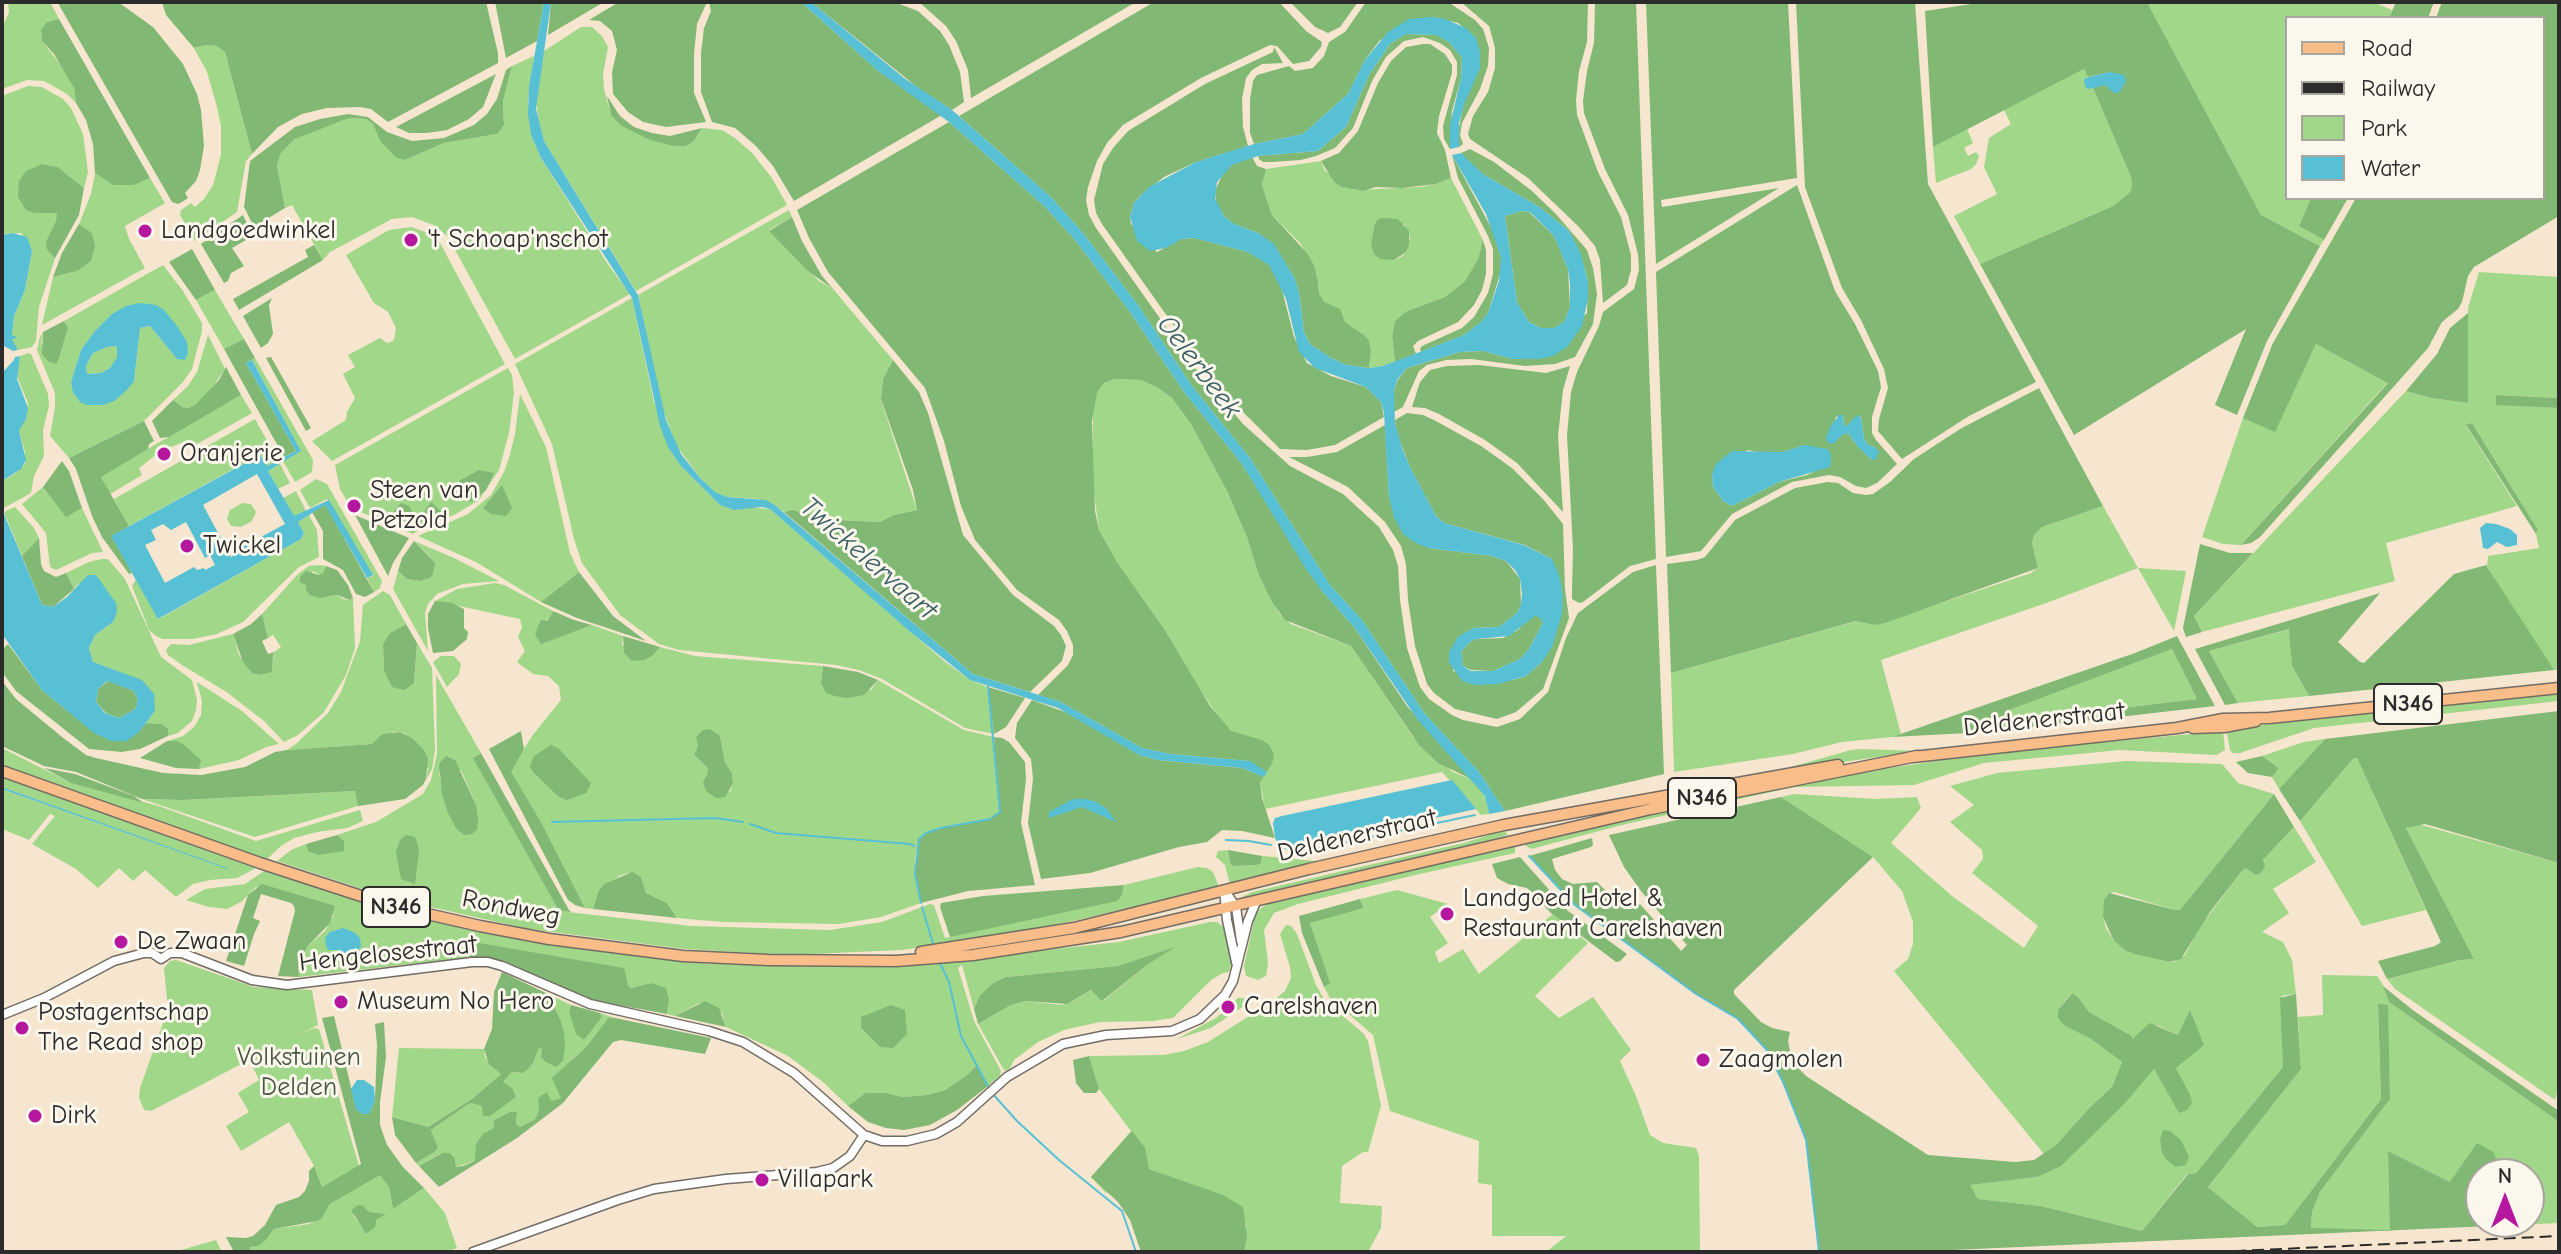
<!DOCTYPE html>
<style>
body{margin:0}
#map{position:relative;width:2561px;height:1254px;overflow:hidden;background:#f6e6cf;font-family:"Comic Neue",sans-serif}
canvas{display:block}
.frame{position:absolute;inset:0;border:4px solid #2b2b2b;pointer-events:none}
.legend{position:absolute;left:2285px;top:16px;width:260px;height:184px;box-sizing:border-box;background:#fbf7ec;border:2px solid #a8a59f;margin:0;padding:10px 14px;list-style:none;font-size:24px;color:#2b2b2b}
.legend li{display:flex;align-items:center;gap:16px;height:40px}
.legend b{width:40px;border:2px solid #a8a59f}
.north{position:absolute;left:2465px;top:1158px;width:80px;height:80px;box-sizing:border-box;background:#fbf7ec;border:2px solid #a8a59f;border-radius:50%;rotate:0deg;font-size:22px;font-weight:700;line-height:32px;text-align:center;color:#2b2b2b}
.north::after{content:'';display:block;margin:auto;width:28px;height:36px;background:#b5179e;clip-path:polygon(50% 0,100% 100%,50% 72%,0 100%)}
</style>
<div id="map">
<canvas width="2561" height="1254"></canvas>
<div class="frame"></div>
<ul class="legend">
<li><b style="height:10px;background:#f8bd89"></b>Road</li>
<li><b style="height:10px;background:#2b2b2b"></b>Railway</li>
<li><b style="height:22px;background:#a0d788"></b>Park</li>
<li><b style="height:22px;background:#57c0d4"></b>Water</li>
</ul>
<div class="north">N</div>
</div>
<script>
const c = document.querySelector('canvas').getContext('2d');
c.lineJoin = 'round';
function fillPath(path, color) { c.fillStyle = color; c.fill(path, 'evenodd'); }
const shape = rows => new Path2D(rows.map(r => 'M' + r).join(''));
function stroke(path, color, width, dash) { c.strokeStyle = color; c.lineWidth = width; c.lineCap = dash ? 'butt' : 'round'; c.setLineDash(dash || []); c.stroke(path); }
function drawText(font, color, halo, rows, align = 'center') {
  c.font = font + ' "Comic Neue",sans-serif'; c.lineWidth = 6; c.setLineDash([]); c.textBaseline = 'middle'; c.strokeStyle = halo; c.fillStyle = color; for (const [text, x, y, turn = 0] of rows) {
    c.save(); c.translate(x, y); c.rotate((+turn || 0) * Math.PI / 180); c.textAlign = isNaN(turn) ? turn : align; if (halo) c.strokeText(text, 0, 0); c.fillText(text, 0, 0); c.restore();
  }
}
fillPath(shape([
 [8,2,50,2,59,19,47,22,41,31,42,41,67,73,74,88,76,103,67,94,44,81,27,80,2,89,2,28,9,12],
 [2147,2,2373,2,2392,10,2389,18,2287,18,2287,198,2311,198,2299,226,2324,240,2320,246,2261,215],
 [581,27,592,27,602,36,608,47,603,74,604,89,611,115,620,125,686,146,694,141,702,128,722,130,735,138,752,153,772,178,787,205,636,291,544,141,538,118,536,101,544,51],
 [206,45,218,46,225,52,252,154,246,161,237,212,195,241,180,215,181,210,191,203,195,207,204,199,213,185,221,155,221,126,217,107,207,72,194,48],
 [534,56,528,101,531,135,541,158,607,263,630,294,515,359,448,237,436,226,412,217,392,219,330,252,323,260,292,205,285,208,277,165,281,153,295,139,309,131,350,118,366,119,373,124,405,160,444,143,497,134,504,119,503,101,512,66],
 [2084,69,2088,77,2085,78,2090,89,2093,88,2131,177,2132,186,2130,192,2113,206,1980,264,1954,216,1997,194,1984,167,1989,138,2011,124,2004,110],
 [28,86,42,87,63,99,71,108,83,134,88,172,84,188,58,167,42,164,35,213,57,212,57,217,47,250,55,258,39,307,36,341,32,347,18,350,11,338,14,338,12,335,14,316,25,290,32,251,21,233,2,234,2,96],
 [1967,129,1973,143,1964,148,1968,156,1976,152,1979,156,1976,164,1971,169,1936,183,1933,147],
 [1321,161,1325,171,1355,190,1420,187,1436,184,1451,178,1483,240,1478,259,1465,281,1445,297,1407,311,1395,322,1392,336,1395,362,1382,366,1369,368,1371,352,1357,330,1345,322,1339,309,1324,303,1319,293,1318,280,1314,265,1300,243,1272,215,1262,185,1266,169],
 [1404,224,1410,237,1406,252,1401,257,1394,260,1371,245,1374,226],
 [95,173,114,185,134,185,150,178,165,203,125,226,129,239,145,268,42,325,53,277,77,271,92,233,79,224,91,194],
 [789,210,792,217,769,230,819,281,833,289,893,360,883,379,881,400,917,510,894,515,880,522,837,520,792,510,784,512,776,506,759,499,727,497,715,492,700,478,676,445,661,404,638,295],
 [411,227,431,234,440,243,505,364,332,461,312,441,346,420,347,412,355,398,343,374,355,367,348,355,380,338,387,343,391,342,394,340,396,328,388,312,374,303,346,255,389,230],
 [163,265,183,291,202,323,202,331,192,369,183,382,144,421,69,458,50,436,55,407,55,393,37,350,40,337,43,332,41,344,59,358,68,328,64,321],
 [112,314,177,326,186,359,177,359,150,326,140,328,134,381,71,382,81,350,95,331],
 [2479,272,2559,277,2559,398,2497,395,2496,404,2559,408,2559,670,2554,670,2532,639,2487,566,2488,556,2539,548,2536,534,2538,530,2472,423,2466,426,2517,506,2386,543,2395,581,2202,632,2194,616,2406,391,2431,398,2467,403,2468,308],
 [215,290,244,339,224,349,196,300],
 [632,298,654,402,681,466,720,505,770,509,944,661,970,680,988,687,994,734,965,728,882,679,859,670,836,665,679,650,659,644,620,615,582,563,574,539,552,444,515,364],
 [208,335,225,369,205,398,195,405,188,408,181,407,173,400,188,386,197,372],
 [2316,344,2388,382,2241,545,2223,544,2202,537,2243,418,2275,431],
 [117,346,117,357,110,368,101,373,87,374,86,366,93,353,107,347],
 [29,353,31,354,48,394,49,406,43,430,44,456,34,476,31,493,2,509,2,481,16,473,25,464,25,452,19,431,26,419,28,403,16,374,20,356],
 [255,358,313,460,312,472,295,482,283,461,301,451,252,360],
 [508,368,512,375,514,393,509,433,499,470,479,500,454,515,423,526,413,534,351,508,340,489,335,465],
 [1115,379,1141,380,1158,388,1172,398,1191,424,1227,491,1247,537,1258,573,1279,613,1291,624,1351,646,1413,737,1453,772,1473,780,1485,796,1489,814,1481,815,1442,772,1265,809,1260,782,1272,764,1262,740,1243,736,1231,731,1224,725,1199,688,1165,630,1117,562,1099,530,1093,486,1093,407,1097,393,1104,383],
 [520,394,546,447,570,553,579,572,541,602,476,562,418,536,468,514,491,495,504,472,509,458,515,434],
 [241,395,252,413,190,448,186,441,161,451,139,468,142,475,110,494,101,476],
 [255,419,278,460,267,466,259,455,129,526,114,499],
 [280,464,290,483,278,489,268,471],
 [316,479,327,484,382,581,380,588,374,592,367,578,373,576,327,499,310,508,300,490],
 [43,487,66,516,82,508,103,552,92,553,56,570,50,567,46,533,22,504],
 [296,491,306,511,294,517,283,498],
 [242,503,251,504,256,512,252,521,241,527,231,526,227,519,230,510],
 [2103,506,2138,568,2186,571,2174,631,2138,568,2049,602,1881,660,1901,734,1892,737,1842,742,1793,754,1674,772,1671,673,1857,621,1875,625,2031,573,2038,568,2032,543,2034,535,2042,527],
 [15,507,34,528,39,538,22,556,4,512],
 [309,515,317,530,319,557,299,567,243,622,217,634,193,639,163,639,156,636,149,630,132,586,136,579,159,619,301,539,304,533,298,522],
 [414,541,454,558,499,581,463,584,437,594,428,604,425,613,428,651,393,589,398,571,407,579,420,581,430,578,431,558],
 [102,559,108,559,125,579,161,657,192,680,197,700,196,710,192,721,178,733,168,736,168,729,162,724,146,723,155,711,124,674,93,662,89,648,95,635,113,622,79,583,74,589,66,573,89,562],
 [319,565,326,566,323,573,319,575,313,571,306,585,328,597,337,595,343,599,350,600,353,598,355,648,346,675,324,712,298,735,284,742,264,721,228,693,182,665,168,655,166,650,171,644,189,645,233,634,239,655,252,673,259,675,272,670,274,652,281,647,273,635,268,638,262,614,298,574,309,566],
 [495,583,504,585,553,611,546,621,541,643,592,625,623,636,622,645,645,660,653,655,660,647,695,656,823,666,821,683,871,690,878,680,964,730,994,737,1000,812,990,819,941,828,919,839,915,860,917,887,921,903,881,917,839,924,723,922,677,918,667,903,646,893,641,877,628,873,619,876,598,892,593,909,585,908,541,822,510,772,532,736,561,700,559,686,548,676,533,674,517,662,525,651,518,637,522,627,520,619,435,601,457,589],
 [720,736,725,762,732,773,733,784,730,792,707,775,708,768,694,755,698,746],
 [383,591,390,595,406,624,390,633,383,644,384,670,414,683,417,643,432,668,435,750,432,769,426,780,428,769,406,734,400,732,394,732,372,744,287,750,296,744,328,713,341,692,360,641,363,605],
 [2290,629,2292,666,2309,696,2238,703,2209,651],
 [2172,649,2197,699,2006,722,2005,711],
 [441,656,454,656,461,664,459,674,447,687,433,662],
 [436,675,481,753,474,757,559,911,691,926,830,930,882,922,930,904,934,905,945,938,1122,895,1124,885,1198,867,1207,868,1213,872,1219,887,1017,934,901,950,789,955,685,949,529,929,390,898,277,861,291,850,306,844,308,851,344,842,337,835,376,822,423,794,431,780,437,754],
 [461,770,476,805,447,811,439,773],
 [197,682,242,711,279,744,266,747,239,760,199,769,200,760,183,744,167,741,183,736,194,727,201,715,202,701],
 [2559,694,2559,701,2314,728,2240,753,2233,753,2230,750,2227,733,2228,730,2241,728,2294,721],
 [2223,731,2225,750,2217,755,2120,750,1984,763,1914,785,1794,787,1626,824,1531,849,1522,843,1613,820,1754,791,1882,769,1998,752],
 [2325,739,2279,789,2272,777,2277,769,2276,766,2262,756,2304,742],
 [2,748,71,783,159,806,256,841,360,810,363,821,347,828,317,832,294,838,281,846,266,860,2,766,4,755],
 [1861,749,1920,751,1773,772,1851,750],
 [2357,758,2426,910,2362,926,2300,821,2353,759],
 [2126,761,2222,764,2238,783,2274,794,2180,910,2175,910,2114,892,2107,895,2103,917,2106,928,2114,941,2126,951,2170,962,2174,962,2185,955,2199,928,2242,871,2246,868,2264,869,2263,860,2294,827,2316,862,2273,889,2289,913,2262,932,2283,942,2292,960,2296,994,2282,996,2283,1067,2196,1173,2187,1174,2142,1231,2041,1206,1978,1199,1969,1185,2037,1177,2154,1069,2179,1112,2190,1094,2176,1068,2194,1021,2191,1012,2178,1035,2157,1025,2131,1039,2132,1036,2089,1012,2078,997,2071,993,2058,1010,2065,1026,2091,1039,2122,1062,2112,1087,2090,1107,2056,1145,2044,1154,1894,971,1908,959,1913,944,1913,922,1902,891,1873,857,1781,797,1794,794,1876,799,1917,797,1921,808,1891,843,1952,896,2024,948,2038,926,1972,873,1983,859,1982,850,1950,822,1974,805,1950,786,1997,773],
 [2,777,256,868,237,878,210,880,193,884,176,897,145,870,133,881,119,868,98,888,76,869,32,844,55,816,50,814,29,840,2,829,2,789,227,869,2,787],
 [356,791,358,806,255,837,142,799,183,800],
 [2418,824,2559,863,2559,1086,2555,1100,2395,989,2387,979,2460,960,2474,959,2406,828],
 [1504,830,1508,835,1466,847,1240,898,1252,892,1464,843],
 [1515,844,1515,853,1415,875,1298,904,1274,913,1264,930,1268,963,1266,976,1258,980,1246,976,1244,966,1255,916,1260,909,1269,903,1409,867],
 [1228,850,1230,863,1233,866,1257,865,1261,863,1262,856,1316,861,1230,885,1225,865,1216,857,1218,851],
 [267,869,524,939,709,964,853,965,962,959,1119,942,1210,922,1217,922,1226,929,1231,945,1232,962,1229,972,1223,973,1211,980,1173,1018,1153,1021,1100,1022,1064,1030,1038,1042,1014,1060,1009,1071,1004,1070,978,1024,1011,1005,1026,1001,1062,1005,1073,1001,1091,990,1103,1001,1147,965,1171,949,1118,966,1006,977,993,983,980,995,974,1009,962,965,958,968,974,1021,1001,1071,1000,1076,988,1086,975,1067,967,1075,945,1090,927,1095,902,1097,887,1093,865,1093,848,1106,823,1082,788,1056,726,1027,722,1013,699,1003,675,1016,667,1014,669,1000,651,983,631,988,628,985,623,968,557,958,470,951,471,957,299,977,298,966,302,957,308,946,325,931,334,914,256,887,241,902,227,909,209,907,186,900,205,889,245,884],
 [882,1009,880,1047,861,1028,862,1017],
 [1397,890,1448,904,1430,917,1448,943,1435,952,1439,963,1463,949,1479,974,1553,914,1588,943,1535,996,1559,1018,1593,997,1631,1050,1620,1061,1636,1096,1650,1135,1663,1143,1696,1148,1699,1156,1700,1252,1546,1252,1566,1236,1492,1236,1492,1185,1478,1183,1479,1141,1390,1111,1373,1035,1330,998,1324,987,1329,982,1310,923,1362,907,1360,899],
 [1286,925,1291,926,1297,934,1316,985,1325,1001,1364,1034,1368,1041,1381,1106,1368,1152,1363,1152,1342,1166,1340,1203,1382,1206,1381,1228,1368,1252,1244,1252,1246,1224,1201,1188,1149,1169,1106,1193,1091,1177,1131,1131,1099,1089,1089,1056,1163,1055,1184,1051,1208,1042,1273,1001,1285,991,1291,978,1290,967,1280,934],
 [176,960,254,987,312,990,318,1025,297,1036,314,1028,319,1029,359,1166,322,1187,314,1166,289,1122,241,1151,226,1126,249,1112,238,1093,259,1080,250,1061,276,1046,151,1111,144,1110,139,1098,140,1088,168,1009,164,968,170,961],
 [2322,975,2377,976,2383,985,2389,1002,2559,1122,2559,1223,2490,1226,2491,1222,2529,1222,2529,1174,2494,1174,2496,1158,2450,1182,2388,1151,2391,1231,2311,1229,2312,1212,2320,1192,2390,1099,2387,1005,2378,1005,2381,1099,2285,1225,2257,1227,2208,1187,2301,1069,2298,1017,2323,1015],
 [548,994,571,1005,569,1012,583,1040,602,1017,600,1013,615,1018,608,1018,587,1046,571,1060,561,1098,551,1102,539,1111,535,1119,520,1127,516,1124,517,1112,510,1112,494,1120,493,1129,475,1161,456,1167,455,1158,450,1153,441,1153,419,1166,416,1163,436,1151,438,1147,431,1130,470,1103,482,1106,506,1086,503,1082,512,1072,522,1073,533,1063,539,1048,542,1049,541,1057,556,1067,565,1046,560,1019],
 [1238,998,1256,998,1211,1028,1177,1039,1216,1018],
 [399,1048,484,1049,485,1057,501,1074,472,1099,428,1127,392,1117],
 [381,1174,389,1187,393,1209,424,1188,445,1213,457,1248,446,1252,251,1252,250,1247,258,1245,266,1240,274,1229,309,1224,321,1218,330,1204],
 [368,1212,385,1214,376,1220,367,1234,353,1215],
 [216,1240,222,1252,174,1252]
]), '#a0d788');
fillPath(shape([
 [60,2,118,2,153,27,183,64,197,94,201,110,204,146,200,170,196,181,185,193,188,198,182,202,178,204,172,202,59,5],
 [162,2,486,2,498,53,498,63,388,122,371,109,360,107,327,108,302,114,278,127,252,154,225,52,217,46,206,45,194,48,166,15],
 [495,2,544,2,537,41,506,58],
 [551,2,604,2,548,35],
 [619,2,707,2,697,24,694,54,694,93,706,122,666,127,643,122,628,112,613,94,612,72,617,50,612,31,600,21,589,20],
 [709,2,801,2,878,71,942,115,794,201,773,166,756,146,735,128,712,122,701,92,701,53,704,28,711,11],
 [811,2,894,2,918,11,940,31,949,45,960,72,964,102,952,110,917,87],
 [919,2,1136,2,971,98,968,70,956,41,946,26],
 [1154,2,1279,2,1306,31,1322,42,1321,47,1309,61,1293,64,1277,46,1270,45,1201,78,1123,125,1107,143,1097,161,1088,187,1086,200,1089,215,1096,228,1195,368,1243,424,1290,466,1343,494,1379,527,1393,550,1398,566,1400,600,1407,648,1420,687,1429,699,1452,715,1463,720,1497,727,1520,719,1548,692,1566,638,1578,613,1633,572,1656,565,1664,774,1505,811,1479,772,1425,714,1362,620,1330,585,1250,458,1192,386,1138,305,1083,233,1052,198,959,116],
 [1290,2,1358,2,1340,27,1328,33,1315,27],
 [1366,2,1448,2,1475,20,1483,29,1489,48,1488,66,1480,89,1462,123,1460,135,1463,144,1459,147,1458,133,1476,38,1458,23,1432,17,1380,40,1365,60,1348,94,1303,134,1254,144,1250,133,1250,99,1253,81,1257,75,1289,66,1295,71,1313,68,1324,56,1329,42,1345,32],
 [1461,2,1588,2,1587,42,1579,71,1576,100,1577,115,1598,172,1621,217,1631,255,1631,270,1627,285,1603,303,1600,260,1595,246,1579,227,1528,178,1470,139,1468,134,1473,116,1488,92,1495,68,1495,48,1489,26],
 [1595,2,1636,2,1656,559,1630,566,1583,602,1579,603,1572,599,1572,591,1573,549,1567,435,1571,392,1577,372,1599,326,1603,312,1634,289,1639,270,1638,254,1628,215,1605,169,1584,113,1583,101,1587,71,1594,43],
 [1646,2,1788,2,1797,178,1661,200,1662,207,1779,188,1656,264],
 [1796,2,1915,2,1928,184,2036,382,1969,416,1902,459,1878,431,1879,419,1888,388,1884,369,1861,320,1842,288,1805,187],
 [1985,2,2147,2,2261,215,2320,246,2267,341,2237,415,2215,405,2246,329,2074,435,1980,264,2113,206,2130,192,2132,186,2131,177,2093,88,2105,84,2114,92,2110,72,2088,77,2084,69,1933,147,1925,11],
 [2396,2,2434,2,2428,18,2389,18],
 [2442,2,2559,2,2559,216,2474,267,2468,276,2462,302,2458,309,2442,322,2428,348,2260,537,2251,543,2241,545,2388,383,2316,344,2275,432,2243,418,2273,343,2356,198,2543,198,2543,18,2436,18],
 [59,19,150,178,134,185,113,185,95,173,93,144,86,120,76,103,74,88,54,54,42,41,41,30,47,22],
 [1406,34,1436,35,1449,42,1462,58,1461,78,1452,111,1450,149,1444,139,1443,126,1457,75,1457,62,1450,50,1440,43,1423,37,1404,41,1386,57,1372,81,1353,128,1335,148,1316,156,1301,160,1272,162,1263,162,1259,159,1258,156,1318,151,1346,127,1369,75,1390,44],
 [1423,44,1430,44,1445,54,1452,65,1452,73,1439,116,1437,133,1445,150,1451,178,1436,184,1402,188,1376,187,1363,191,1342,187,1334,182,1321,161,1339,153,1358,131,1378,83,1391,61,1406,47],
 [1274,47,1283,63,1262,64,1252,70,1246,78,1242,99,1243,127,1248,146,1196,162,1164,177,1141,195,1134,203,1130,217,1131,224,1157,252,1182,239,1194,238,1248,252,1261,258,1269,265,1281,286,1294,337,1307,363,1331,376,1366,387,1381,402,1384,417,1335,445,1307,450,1280,449,1227,396,1201,364,1102,224,1096,213,1094,200,1103,164,1113,148,1128,131,1205,84,1273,52],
 [512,66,503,101,504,125,497,134,444,143,405,160,397,158,381,142,373,124,366,119,350,118,341,121,295,139,281,153,277,165,285,208,254,227,244,207,250,161,295,127,320,119,348,114,368,117,387,132,412,141,444,138,474,125,487,114,497,99,506,70],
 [496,74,483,107,469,119,447,130,427,133,409,133,396,127],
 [607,96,620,116,634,127,652,133,670,136,702,128,694,141,686,146,674,146,650,140,620,125,611,115],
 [949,122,1044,206,1075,240,1130,312,1184,392,1242,464,1322,591,1354,627,1407,706,1473,780,1438,763,1419,745,1351,646,1285,620,1272,602,1258,573,1247,537,1227,491,1191,424,1172,398,1158,388,1141,380,1115,379,1104,383,1097,393,1092,421,1095,511,1099,530,1117,562,1165,630,1210,706,1231,731,1262,740,1269,745,1274,754,1272,764,1267,772,1249,761,1171,754,1142,748,1061,702,1038,695,1068,665,1073,655,1073,645,1067,631,1059,620,1017,590,975,540,961,506,944,441,925,388,828,272,809,238,797,210],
 [1470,149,1494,162,1532,191,1555,213,1587,250,1593,268,1597,294,1593,324,1575,357,1555,364,1525,366,1471,359,1446,360,1427,365,1419,371,1403,407,1394,412,1394,391,1397,381,1407,368,1460,352,1483,351,1512,359,1539,359,1587,313,1588,282,1585,269,1569,231,1541,208,1483,174,1469,163,1461,153],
 [1452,155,1493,231,1501,257,1501,271,1488,313,1481,322,1464,335,1421,352,1420,349,1422,346,1462,328,1474,317,1488,293,1493,274,1493,249,1488,236,1458,178],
 [1252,157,1257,166,1266,169,1262,185,1272,215,1307,253,1314,265,1318,280,1319,293,1324,302,1340,309,1345,322,1364,335,1369,341,1371,352,1369,368,1347,365,1331,358,1310,344,1304,332,1299,293,1295,279,1274,245,1258,233,1234,224,1224,216,1216,204,1215,191,1223,173,1232,165],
 [42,164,58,167,84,188,79,215,55,258,47,250,46,242,56,221,57,213,35,213,26,210,18,197,19,181,26,171],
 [1797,185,1835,291,1855,324,1878,371,1881,387,1872,417,1872,433,1876,440,1897,464,1877,483,1866,488,1856,486,1840,477,1829,475,1792,482,1732,514,1701,551,1666,557,1656,272],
 [1839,415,1843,415,1844,425,1847,426,1857,416,1861,417,1864,438,1867,444,1876,448,1872,460,1858,447,1848,433,1842,435,1835,418],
 [1804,445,1817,470,1807,475,1779,482,1732,506,1723,501,1713,487,1712,474,1748,450,1762,453,1783,452],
 [2311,198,2348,198,2324,240,2299,226],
 [1522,211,1529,212,1554,236,1568,269,1570,307,1564,322,1554,328,1541,328,1529,322,1517,302,1505,216],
 [243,215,253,236,232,248,244,266,231,273,228,281,224,283,201,244],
 [792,217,802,241,822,276,833,289,808,271,769,231],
 [1383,218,1398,219,1409,231,1409,245,1406,252,1394,260,1380,259,1374,254,1371,245,1374,226,1378,219],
 [79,224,92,233,95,246,91,261,77,271,53,277,62,253],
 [1483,240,1486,250,1486,274,1482,290,1474,305,1458,322,1418,341,1413,346,1416,354,1395,362,1392,336,1395,321,1407,311,1445,297,1465,281,1478,259],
 [314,245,323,260,239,310,233,299,308,257,305,250],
 [192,249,215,290,196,300,169,262],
 [272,298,269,305,273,334,268,343,261,348,243,316],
 [2468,313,2468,403,2431,398,2406,391,2437,354,2450,328],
 [64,321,68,328,59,358,56,364,49,362,42,354,43,332],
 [244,339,255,358,246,363,296,451,284,457,224,349],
 [271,357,311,428,306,431,266,358],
 [893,360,919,392,928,413,963,535,1013,595,1054,626,1061,635,1066,646,1062,661,1030,692,973,674,784,512,792,510,837,520,880,522,894,515,917,510,913,490,881,399,883,379],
 [1479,365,1546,373,1570,366,1563,390,1558,436,1563,512,1517,463,1485,440,1439,414,1425,408,1412,407,1420,382,1430,370,1447,366],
 [226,367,241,395,169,437,160,438,152,421,173,400,182,407,188,408,195,405,219,380],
 [2039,388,2103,506,2042,527,2034,535,2032,543,2038,568,1885,623,1875,625,1856,621,1671,673,1667,564,1697,560,1705,557,1735,520,1795,488,1828,482,1838,483,1853,493,1866,495,1873,494,1890,482,1914,459,1960,429],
 [2496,395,2559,398,2559,408,2496,405],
 [1407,413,1423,415,1436,421,1481,446,1512,468,1543,499,1563,524,1565,589,1569,618,1543,689,1516,712,1497,719,1455,709,1434,693,1427,684,1415,646,1408,600,1406,564,1401,546,1385,522,1348,487,1289,457,1307,457,1337,452,1385,425,1389,497,1428,548,1492,556,1506,561,1520,579,1521,605,1517,613,1499,627,1474,628,1466,632,1453,671,1513,680,1526,676,1542,662,1552,559,1525,545,1444,523,1436,516,1410,467,1397,434,1395,420],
 [144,421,154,441,149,444,148,449,101,477,129,526,112,536,132,573,129,574,102,537,92,516,76,469,69,458],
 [2472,423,2538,530,2536,534,2466,425],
 [62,461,69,471,82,508,66,517,43,487],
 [479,470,494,473,486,490,470,502,459,497,459,481],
 [502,485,512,508,506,516,491,514,483,508],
 [431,502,445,515,413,532,394,519,394,511,401,503,409,506,415,517,422,515],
 [325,504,374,592,365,597,356,594,343,570,323,559,323,531,312,512],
 [355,515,409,538,393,563,388,576],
 [39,538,41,564,44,571,56,577,66,573,74,589,53,607,42,605,22,556],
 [414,541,435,563,433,574,430,578,420,581,407,579,398,571,402,558],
 [2200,544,2230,553,2253,553,2194,616,2202,632,2186,637,2183,628],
 [2486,565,2554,670,2309,696,2292,666,2289,629,2209,651,2238,703,2225,705,2195,649,2380,593,2338,642,2360,662,2364,663,2454,574],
 [326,566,337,570,348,585,353,598,350,600,337,595,320,598,310,595,306,590,306,585,300,582,300,577,306,571,319,575,323,573],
 [579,572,613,616,646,641,577,618,541,602],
 [435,601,452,603,464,609,464,628,468,632,467,639,453,651,433,653,428,628,428,614],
 [553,611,574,620,592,625,541,644,535,635,537,629,541,620,547,621],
 [262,614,268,638,262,641,268,654,274,652,273,656,272,672,259,675,252,673,243,662,233,634,251,624],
 [1535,616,1539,616,1543,623,1529,649,1520,659,1493,671,1471,670,1463,666,1461,652,1470,642,1476,639,1503,638,1518,630,1530,617],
 [406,624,417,643,414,683,404,690,392,687,384,670,383,644,390,633],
 [623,636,640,641,660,647,653,655,645,660,632,661,624,653],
 [2177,636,2215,706,1987,732,1892,737,2135,653],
 [2172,649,2197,699,2006,722,2006,711],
 [8,644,42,690,66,710,140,731,146,723,162,724,168,729,168,736,140,749,122,752,89,749,16,691,2,672,2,650],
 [823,666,858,672,878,680,864,695,847,698,835,696,826,693,821,683],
 [2,681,16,699,62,737,86,755,96,758,163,773,201,775,245,767,275,752,287,750,372,744,383,734,400,732,412,738,423,749,428,758,426,779,423,785,405,799,358,806,355,791,183,800,142,799,76,772,44,766,2,746],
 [108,681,134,691,138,701,135,709,119,718,106,713,96,702,98,689],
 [988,687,1025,698,1006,727,994,734],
 [1032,700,1073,715,1139,755,1157,760,1242,768,1264,777,1260,782,1262,798,1275,838,1242,831,1222,830,1207,842,1179,847,1090,873,1041,879,1028,823,1033,779,1031,759,1015,738,1017,723],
 [2559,711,2559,863,2425,824,2406,828,2474,959,2460,960,2387,979,2378,961,2435,946,2441,942,2357,758,2353,759,2300,821,2279,789,2325,739],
 [710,729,720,736,725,762,732,773,733,784,725,797,716,798,706,791,703,782,707,775,708,768,694,755,698,746,696,737,703,730],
 [521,731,524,749,511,772,541,822,585,908,575,905,568,900,489,749],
 [994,737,1002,738,1009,742,1025,762,1026,779,1021,823,1035,885,968,891,921,903,915,874,919,839,926,833,941,828,990,819,1000,812],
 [167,741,177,741,183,744,201,760,199,769,176,768,140,758],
 [551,745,558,748,591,783,586,793,567,800,559,797,533,772,530,766,534,756],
 [481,753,569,910,571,912,559,911,473,758],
 [446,756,455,760,476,805,478,820,477,830,472,834,464,835,456,828,447,811,442,794,439,764],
 [2262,756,2276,766,2278,769,2272,777,2248,773,2236,762],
 [44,768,75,774,134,796,144,803,71,783],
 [2274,794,2294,827,2263,860,2265,867,2261,873,2256,875,2246,868,2242,871,2210,912,2181,959,2170,962,2135,954,2126,951,2114,941,2103,917,2104,900,2109,893,2175,910,2180,910],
 [1781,797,1873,857,1734,990,1734,994,1761,1022,1772,1028,1790,1032,1788,1041,1792,1061,1806,1076,1928,1155,2015,1162,2034,1160,2056,1145,2090,1107,2112,1087,2122,1062,2091,1039,2065,1026,2058,1018,2058,1010,2072,993,2078,997,2089,1012,2132,1036,2132,1039,2150,1023,2178,1035,2190,1010,2204,1045,2176,1068,2190,1094,2192,1103,2187,1110,2179,1113,2154,1069,2124,1104,2061,1166,2037,1177,1970,1185,1978,1199,2041,1206,2142,1231,2188,1174,2196,1173,2283,1067,2280,998,2296,994,2301,1069,2208,1187,2257,1227,2285,1225,2381,1099,2378,1004,2388,1005,2390,1099,2320,1192,2312,1212,2311,1228,2390,1230,2388,1151,2450,1182,2477,1143,2493,1152,2496,1158,2494,1174,2481,1174,2481,1222,2491,1222,2490,1226,1908,1252,1819,1252,1806,1140,1783,1082,1766,1049,1738,1019,1696,994,1575,905,1529,856,1592,838,1593,845,1591,847,1552,859,1555,870,1562,879,1573,884,1597,882,1624,909,1631,909,1640,904,1681,951,1687,945,1641,891,1624,867,1609,835],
 [337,835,344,841,344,851,318,855,308,851,306,844],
 [406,835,415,837,419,849,415,884,401,879,396,852,400,840],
 [1228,850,1262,856,1261,863,1257,865,1233,866,1230,863],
 [1520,857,1568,911,1627,954,1620,961,1616,962,1551,913,1527,888,1508,884,1497,878,1492,864],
 [632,872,641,877,646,893,667,903,677,918,593,909,598,892,604,884],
 [262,884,335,906,330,923,308,946,302,957,298,966,299,977,278,976,295,911,294,906,291,903,261,894,253,918,260,921,254,934,244,966,226,961,248,895],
 [1124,885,1122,895,1117,901,950,937,940,907,941,903,983,896],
 [1360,899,1363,908,1310,923,1330,983,1324,987,1302,933,1299,916],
 [473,942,624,968,628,985,631,988,651,983,666,988,669,1000,667,1014,596,1001,573,993,506,962,471,957,470,951],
 [1175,947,1147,965,1102,1001,1091,990,1067,1004,1026,1001,1011,1005,978,1024,974,1009,980,995,993,983,1006,977,1118,966],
 [502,972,548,994,560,1019,564,1032,565,1046,563,1061,556,1067,546,1062,541,1057,542,1049,539,1048,533,1063,527,1070,522,1073,512,1072,503,1082,512,1088,516,1097,490,1116,483,1116,482,1106,470,1103,431,1130,438,1147,436,1151,416,1163,395,1135,392,1117,428,1127,472,1099,501,1074,489,1064,484,1049,492,1029,494,992],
 [2383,986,2414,1011,2559,1111,2559,1122,2389,1002],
 [705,1001,719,1008,726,1027,675,1016],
 [571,1005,600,1013,602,1017,584,1040,576,1034,572,1021,569,1012],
 [891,1005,905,1010,907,1034,893,1048,880,1047,861,1028,861,1017],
 [334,1016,356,1108,362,1114,369,1114,375,1100,377,1045,375,1024,384,1022,386,1057,380,1102,380,1125,387,1145,403,1167,424,1188,393,1209,389,1187,380,1175,330,1204,321,1219,317,1221,274,1229,266,1240,258,1246,250,1247,251,1252,234,1252,226,1237,246,1238,253,1236,265,1225,276,1205,299,1197,305,1191,309,1181,309,1171,314,1166,322,1187,361,1164,322,1018],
 [608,1018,615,1018,711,1038,705,1054,621,1040,613,1042,563,1103,517,1138,439,1187,419,1166,442,1153,450,1153,455,1158,456,1167,463,1166,475,1161,476,1144,484,1133,493,1129,494,1120,510,1112,517,1112,516,1124,520,1127,535,1119,539,1111,538,1098,547,1092,551,1101,561,1098,552,1078,587,1046],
 [1089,1056,1099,1089,1096,1093,1084,1093,1076,1083,1073,1060],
 [976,1066,988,1086,957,1110,930,1125,904,1130,886,1128,868,1122,848,1106,865,1093,887,1093,902,1097,927,1095,945,1090,967,1075],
 [2163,1130,2170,1131,2181,1140,2189,1157,2186,1165,2175,1167,2166,1159,2162,1152,2160,1140],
 [1132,1131,1145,1148,1149,1169,1223,1195,1243,1207,1247,1236,1244,1252,1141,1252,1130,1220,1118,1202,1091,1177],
 [358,1205,362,1205,369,1212,386,1214,376,1220,375,1227,366,1234,351,1210]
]), '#80b874');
fillPath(shape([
 [544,2,551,2,536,109,544,141,638,295,666,420,681,454,700,478,715,492,727,497,766,500,776,506,973,674,1061,702,1142,748,1171,754,1250,761,1267,772,1264,777,1242,768,1157,760,1139,755,1058,708,970,680,908,630,770,509,762,507,734,510,720,505,681,466,668,447,660,426,632,298,541,158,531,135,528,114,529,86],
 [801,2,811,2,904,78,952,110,1052,198,1083,233,1138,305,1192,386,1250,458,1330,585,1362,620,1425,714,1479,772,1505,811,1489,814,1485,796,1418,720,1354,627,1322,591,1306,569,1242,464,1184,392,1130,312,1075,240,1044,206,949,122,878,71],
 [1432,17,1445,19,1466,28,1476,38,1480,52,1480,68,1464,105,1459,123,1459,147,1450,149,1450,125,1461,78,1462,58,1449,42,1436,35,1406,34,1390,44,1369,75,1346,127,1318,151,1258,156,1232,165,1217,182,1215,199,1224,216,1234,224,1258,233,1274,244,1295,279,1299,293,1304,332,1310,344,1331,358,1347,365,1369,368,1383,366,1464,335,1481,322,1488,313,1499,281,1501,257,1486,214,1452,155,1461,153,1483,174,1541,208,1569,231,1581,254,1588,282,1588,299,1582,326,1567,347,1553,356,1539,359,1512,359,1483,351,1460,352,1407,368,1397,380,1394,391,1395,423,1402,448,1410,467,1436,516,1444,523,1524,545,1552,559,1559,575,1563,595,1562,614,1552,647,1542,662,1526,676,1498,684,1475,685,1462,681,1449,662,1449,652,1458,637,1466,632,1474,628,1499,627,1517,613,1521,605,1522,593,1520,579,1515,570,1506,561,1492,556,1428,548,1416,543,1403,534,1394,517,1389,497,1384,413,1381,402,1366,387,1315,368,1299,352,1286,299,1269,265,1248,252,1194,238,1182,239,1166,248,1150,251,1137,241,1130,217,1134,203,1149,187,1196,162,1254,144,1303,134,1348,94,1365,60,1388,32,1409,19],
 [1522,211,1530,212,1554,236,1568,269,1570,284,1570,307,1564,322,1554,328,1541,328,1529,322,1517,302,1505,216],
 [1535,616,1539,617,1543,623,1529,649,1520,659,1493,671,1471,671,1463,666,1461,652,1470,642,1476,639,1509,636],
 [2110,72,2124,75,2126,81,2120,92,2114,93,2105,85,2090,89,2086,88,2084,82,2085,78],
 [13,233,27,237,32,251,25,290,14,316,12,335,18,338,12,339,18,350,13,351,2,345,2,293,4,288,2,281,2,235],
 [140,303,156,305,164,310,177,326,187,342,188,353,185,360,177,359,150,326,140,328,134,381,126,391,114,401,103,405,87,405,80,402,73,392,71,382,81,350,95,331,112,314,126,306],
 [117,346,117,357,110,368,101,373,87,374,86,366,93,353,107,347],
 [20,356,17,379,28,408,26,419,19,431,26,460,21,469,2,481,2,373,14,360,15,357],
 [252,360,301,451,268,471,294,516,329,500,373,575,367,578,325,505,298,522,304,533,301,539,158,619,111,536,260,455,267,466,296,451,246,363],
 [257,474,285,524,235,551,236,554,231,557,203,505],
 [186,522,205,558,210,555,215,565,205,570,204,568,197,570,194,567,165,583,145,545,156,540,151,530,163,524,171,530],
 [1839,415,1843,415,1844,425,1847,426,1857,415,1861,418,1864,438,1867,444,1876,448,1879,452,1875,460,1872,460,1858,447,1848,433,1842,435,1833,444,1828,443,1826,438,1830,427],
 [1804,445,1828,449,1831,456,1830,467,1779,482,1732,506,1723,501,1713,487,1712,474,1716,464,1732,451,1783,452],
 [2,509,42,605,53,607,67,597,88,575,96,575,116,603,117,612,113,622,95,635,89,648,93,662,142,680,154,694,155,711,140,731,127,741,111,741,94,733,42,690,2,634],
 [107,681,134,691,138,701,135,709,119,718,105,713,96,702,98,689],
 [2486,523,2496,524,2510,529,2517,535,2517,545,2507,547,2497,542,2488,549,2483,548,2480,528],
 [1452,780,1476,809,1290,850,1280,848,1275,838,1273,823,1275,818,1282,816],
 [2,787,227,868,227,869,2,789],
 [1073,799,1086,799,1096,802,1107,809,1116,822,1082,807,1049,818,1049,812],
 [343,928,355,933,360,938,361,946,354,956,346,955,339,950,328,950,326,945,325,938,330,932],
 [357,1080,364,1080,374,1087,375,1100,369,1114,362,1114,356,1109,351,1089]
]), '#57c0d4');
stroke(shape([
 [552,822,715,818,743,822],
 [750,824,776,833,910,844,914,846],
 [1226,840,1249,841,1271,845],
 [1299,852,1475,815],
 [1529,856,1575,905,1696,994,1738,1019,1766,1049,1783,1082,1806,1140,1819,1252],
 [921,903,915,874,919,839,926,833,941,828,990,819,1000,812,988,686],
 [922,907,934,947],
 [939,961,949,982,961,1036,989,1088],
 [992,1093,1017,1121,1059,1160,1122,1211,1136,1252]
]), '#57c0d4', 2);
const minor = shape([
 [1224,890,1227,920,1236,962],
 [1225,891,1236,907,1241,941],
 [2,1015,44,998,114,961,144,953,152,953,161,959,170,953,182,953,252,980,287,985,472,962,488,962,502,966,590,1004,709,1031,743,1042,794,1073,864,1135,882,1141,907,1141,936,1134,957,1122,1007,1077,1063,1044,1106,1035,1172,1031,1200,1019,1225,995,1233,981,1248,921,1256,902],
 [473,1252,618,1200,654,1189,726,1179,817,1172,833,1168,850,1156,864,1135]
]);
const major = shape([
 [2193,728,2224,727,2256,721],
 [1913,757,2177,728,2223,719,2269,718,2559,688],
 [2,771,260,863,392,906,480,926,549,939,683,956,768,960,896,961,973,955,1121,932,1651,809,1917,756],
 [921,952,1074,928,1309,869,1504,825,1838,765]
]);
stroke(minor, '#726c64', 11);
stroke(major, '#726c64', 13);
stroke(minor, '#fff', 8);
stroke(major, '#f8bd89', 10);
stroke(shape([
 [2216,1252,2559,1236]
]), '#2b2b2b', 2, [12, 6]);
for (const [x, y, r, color] of [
 [145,231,8,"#b5179e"],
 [411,240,8,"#b5179e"],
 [164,454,8,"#b5179e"],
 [354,506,8,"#b5179e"],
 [187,546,8,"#b5179e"],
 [1447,914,8,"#b5179e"],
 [121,942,8,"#b5179e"],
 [341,1002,8,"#b5179e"],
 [1228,1007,8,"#b5179e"],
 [22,1028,8,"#b5179e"],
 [1703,1060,8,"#b5179e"],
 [35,1116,8,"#b5179e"],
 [762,1180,8,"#b5179e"]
]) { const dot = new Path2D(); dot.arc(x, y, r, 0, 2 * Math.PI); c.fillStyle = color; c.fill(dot); stroke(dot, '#fbf7ec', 3); }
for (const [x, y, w] of [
 [2408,704,68],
 [1702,798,68],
 [396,907,68]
]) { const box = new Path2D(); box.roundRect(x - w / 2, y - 20, w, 40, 6); c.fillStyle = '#fbf7ec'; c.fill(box); stroke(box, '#2b2b2b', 2); }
drawText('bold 24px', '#2b2b2b', null, [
 ["N346",2408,704],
 ["N346",1702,798],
 ["N346",396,907]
]);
drawText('26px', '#2b2b2b', '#fbf7ec', [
 ["Landgoedwinkel",161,231],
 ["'t Schoap'nschot",427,240],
 ["Oranjerie",180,454],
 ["Steen van",370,491],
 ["Petzold",370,521],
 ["Twickel",203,546],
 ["Landgoed Hotel &",1463,899],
 ["Restaurant Carelshaven",1463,929],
 ["De Zwaan",137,942],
 ["Museum No Hero",357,1002],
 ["Carelshaven",1244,1007],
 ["Postagentschap",38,1013],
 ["The Read shop",38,1043],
 ["Zaagmolen",1719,1060],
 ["Dirk",51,1116],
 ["Villapark",778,1180]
], 'left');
drawText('26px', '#2b2b2b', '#fbf7ec', [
 ["Deldenerstraat",2044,720,-6],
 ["Deldenerstraat",1357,836,-13],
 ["Rondweg",511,908,11],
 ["Hengelosestraat",388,954,-6]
]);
drawText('26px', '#485642', '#fbf7ec', [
 ["Volkstuinen",299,1058],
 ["Delden",299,1088]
]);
drawText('italic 28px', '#3a5f66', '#fbf7ec', [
 ["Oelerbeek",1199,367,53],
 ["Twickelervaart",868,559,41]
]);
</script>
